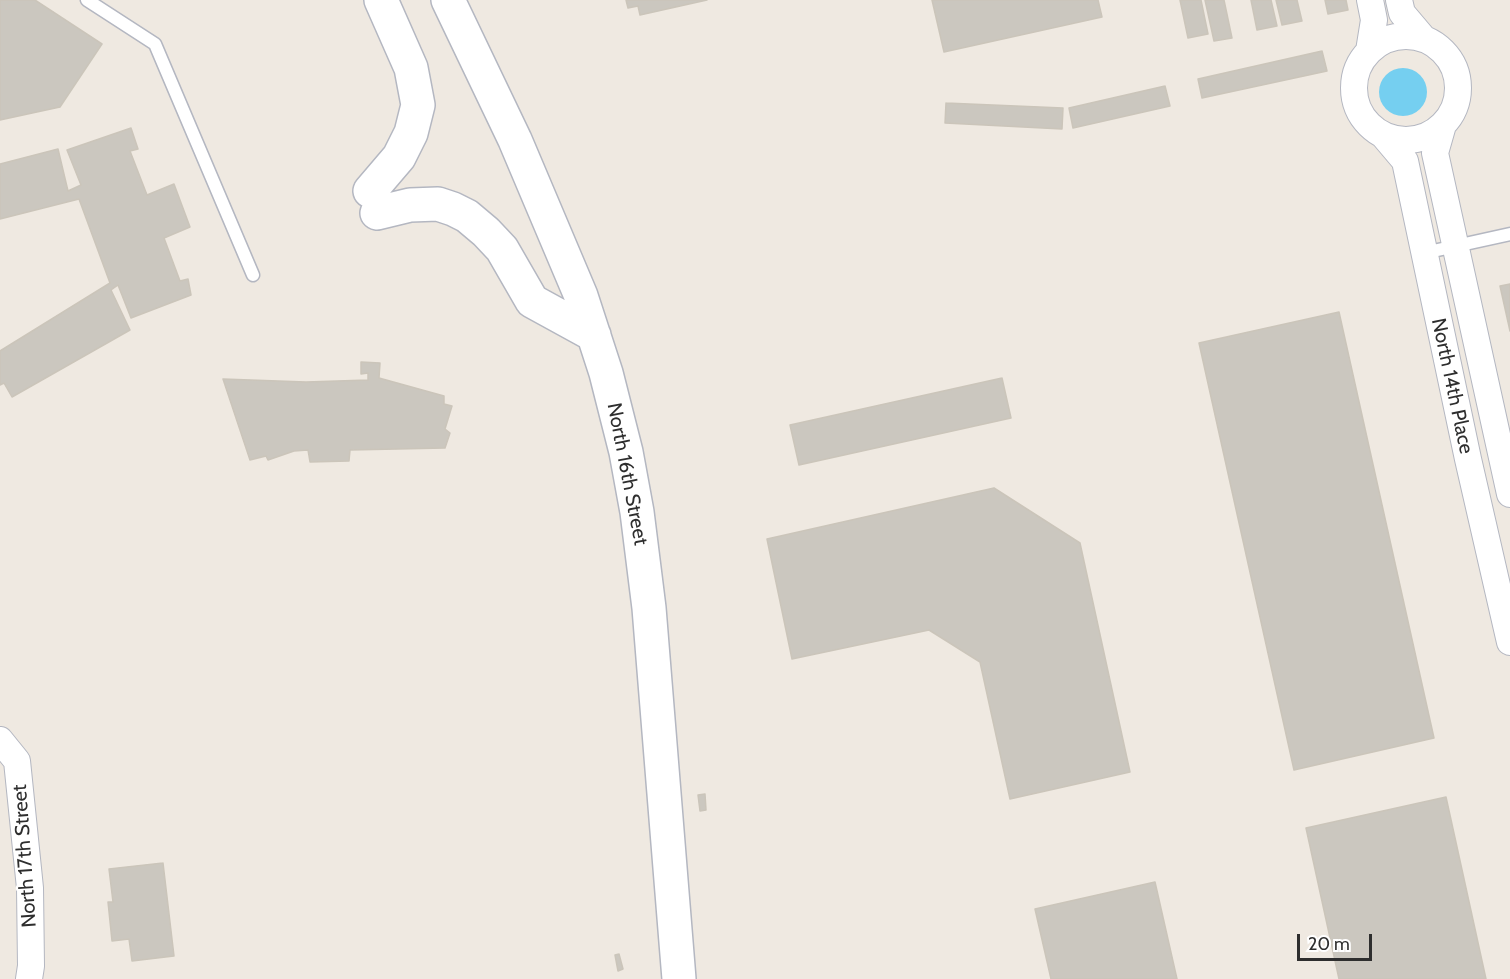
<!DOCTYPE html>
<style>
body{margin:0}
#map{position:relative;width:1510px;height:979px;overflow:hidden;background:#efe9e1;font-family:Cabin,sans-serif}
canvas{display:block}
.scale{position:absolute;left:1297px;top:934px;width:75px;height:27px;box-sizing:border-box;border:3px solid #2e2e2e;border-top:0;padding-left:8px;font-size:18px;line-height:21px;white-space:nowrap;color:#2e2e2e;-webkit-text-stroke:4px #fff;paint-order:stroke}
</style>
<div id="map">
<canvas width="1510" height="979"></canvas>
<div class="scale">20 m</div>
</div>
<script>
const c = document.querySelector('canvas').getContext('2d');
c.lineJoin = 'round';
function fillPath(path, color) { c.fillStyle = color; c.fill(path, 'evenodd'); }
const shape = rows => new Path2D(rows.map(r => 'M' + r).join(''));
function stroke(path, color, width, dash) { c.strokeStyle = color; c.lineWidth = width; c.lineCap = dash ? 'butt' : 'round'; c.setLineDash(dash || []); c.stroke(path); }
function drawText(font, color, halo, rows, align = 'center') {
  c.font = font + ' Cabin,sans-serif'; c.lineWidth = 4.5; c.setLineDash([]); c.textBaseline = 'middle'; c.strokeStyle = halo; c.fillStyle = color; for (const [text, x, y, turn = 0] of rows) {
    c.save(); c.translate(x, y); c.rotate((+turn || 0) * Math.PI / 180); c.textAlign = isNaN(turn) ? turn : align; if (halo) c.strokeText(text, 0, 0); c.fillText(text, 0, 0); c.restore();
  }
}
fillPath(shape([
 '1379 92a24 24 0 1 1 48 0a24 24 0 1 1-48 0Z'
]), '#75cff0');
const building = shape([
 [0,0,35,0,102,44,60,107,0,120,0,0],
 [626,0,707,0,640,15,638,6,628,8,626,0],
 [932,0,1098,0,1102,17,944,52,932,0],
 [1180,0,1201,0,1208,34,1188,38,1180,0],
 [1205,0,1224,0,1232,38,1214,41,1205,0],
 [1251,0,1271,0,1277,26,1257,30,1251,0],
 [1276,0,1297,0,1302,21,1282,25,1276,0],
 [1325,0,1346,0,1348,10,1328,14,1325,0],
 [1322,51,1327,71,1202,98,1198,79,1322,51],
 [1165,86,1170,106,1073,128,1069,108,1165,86],
 [946,103,1063,108,1062,129,945,123,946,103],
 [131,128,138,149,130,151,147,195,174,184,190,227,164,238,180,281,188,279,191,295,131,318,118,285,111,290,130,330,12,397,4,383,0,385,0,351,110,283,79,199,0,219,0,164,58,149,68,191,81,185,67,150,131,128],
 [1510,284,1510,331,1500,286,1510,284],
 [1339,312,1434,738,1294,770,1199,343,1339,312],
 [361,362,380,363,379,378,444,396,444,404,452,406,445,429,450,433,445,448,350,450,349,461,310,462,308,450,294,451,268,460,266,456,250,460,223,379,306,382,368,380,368,373,361,374,361,362],
 [1002,378,1011,418,799,465,790,425,1002,378],
 [994,488,1080,543,1130,772,1010,799,980,662,929,630,792,659,767,539,994,488],
 [705,794,706,810,700,811,698,795,705,794],
 [1446,797,1486,979,1339,979,1306,828,1446,797],
 [163,863,174,956,132,961,129,939,112,941,108,902,113,902,109,869,163,863],
 [1155,882,1177,979,1051,979,1035,909,1155,882],
 [619,954,623,969,618,971,615,955,619,954]
]);
fillPath(building, '#cbc7bf');
stroke(building, '#cbc5ba', 1.5);
const service = shape([
 [87,0,155,44,253,275],
 [1424,253,1510,234]
]);
const minor = shape([
 [1399,0,1402,13,1424,39],
 '1354 88a52 52 0 1 1 104 0a52 52 0 1 1-104 0Z',
 [1369,51,1374,20,1370,0],
 [1443,125,1435,153,1510,494],
 [1383,135,1405,161,1468,459,1510,642],
 [0,740,17,761,30,888,31,966,29,979]
]);
const secondary = shape([
 [448,0,515,140,581,296,606,373,626,452,637,512,649,608,679,979],
 [370,191,399,157,411,133,418,105,411,68,381,0],
 [377,213,410,205,438,204,453,209,467,216,486,232,502,249,532,301,594,335]
]);
stroke(service, '#b4b7c1', 15);
stroke(minor, '#b4b7c1', 28);
stroke(secondary, '#b4b7c1', 36);
stroke(service, '#fff', 12);
stroke(minor, '#fff', 26);
stroke(secondary, '#fff', 33);
drawText('20px', '#2e2e2e', '#fff', [
 ["North 14th Place",1452,386,78],
 ["North 16th Street",627,474,79],
 ["North 17th Street",25,856,-94]
]);
</script>
